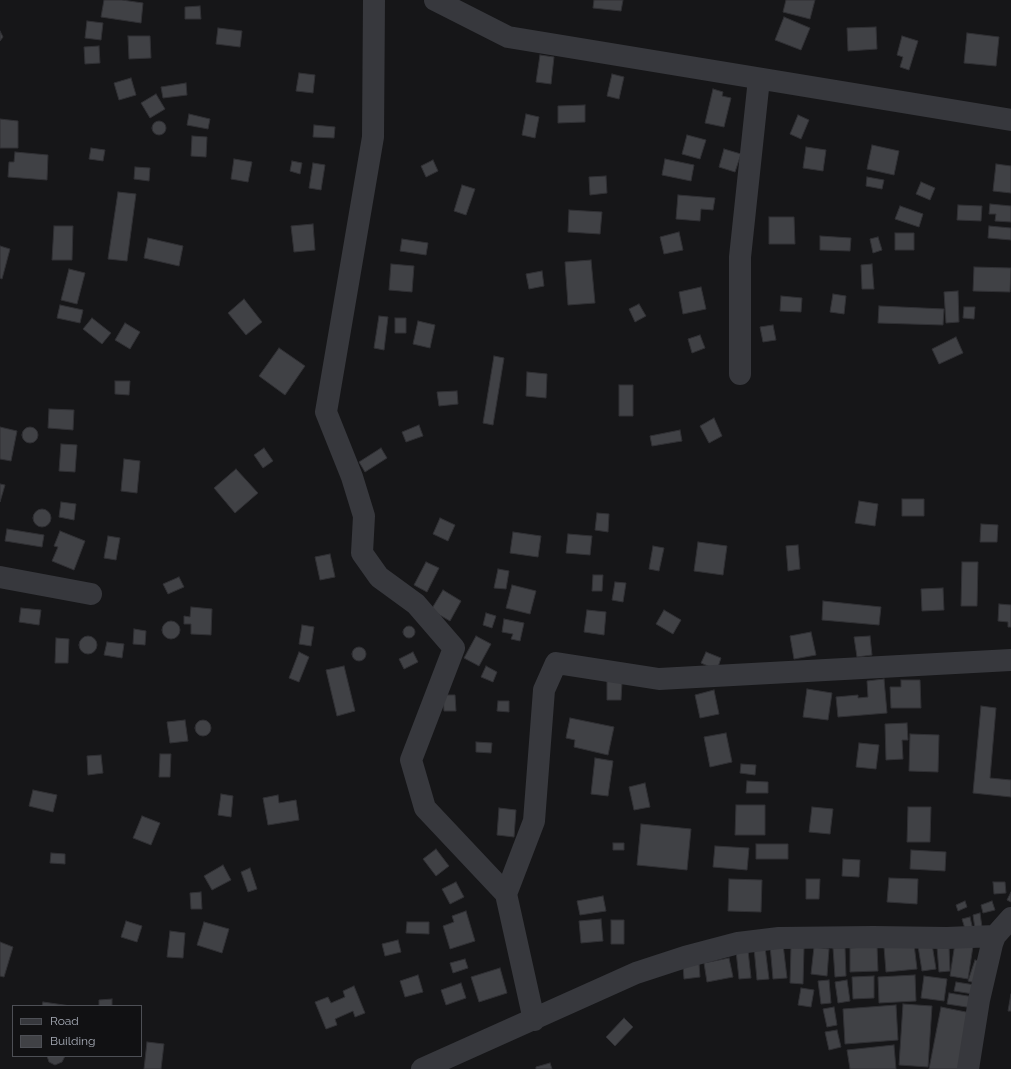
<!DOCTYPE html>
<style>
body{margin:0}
#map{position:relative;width:1011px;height:1069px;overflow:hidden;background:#161618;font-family:Raleway,sans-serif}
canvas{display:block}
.legend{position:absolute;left:12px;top:1005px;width:130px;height:52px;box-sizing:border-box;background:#111113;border:1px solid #4d4f55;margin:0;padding:5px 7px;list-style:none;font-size:12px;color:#a8adb8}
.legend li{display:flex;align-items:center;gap:8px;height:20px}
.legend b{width:20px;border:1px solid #4d4f55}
</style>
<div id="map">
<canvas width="1011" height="1069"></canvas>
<ul class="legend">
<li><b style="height:5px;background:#37383d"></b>Road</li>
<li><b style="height:11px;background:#404145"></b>Building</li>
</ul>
</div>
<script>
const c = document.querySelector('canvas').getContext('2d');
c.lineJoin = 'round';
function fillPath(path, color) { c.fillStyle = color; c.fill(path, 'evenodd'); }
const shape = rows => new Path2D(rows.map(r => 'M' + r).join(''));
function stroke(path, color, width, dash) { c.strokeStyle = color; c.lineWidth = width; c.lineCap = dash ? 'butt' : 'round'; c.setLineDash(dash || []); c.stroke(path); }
const building = shape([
 [104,0,122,0,143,3,141,23,101,17,104,0],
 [594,0,623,0,621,11,593,8,594,0],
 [786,0,815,0,810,19,783,12,786,0],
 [200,6,201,19,185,19,185,7,200,6],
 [784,17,810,28,801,50,775,40,784,17],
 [87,21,103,23,101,40,85,38,87,21],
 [876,27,877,49,848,51,847,28,876,27],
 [218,28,242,31,240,47,216,44,218,28],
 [0,31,3,37,0,41,0,31],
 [967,33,999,37,996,66,964,63,967,33],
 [128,36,150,36,151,58,129,59,128,36],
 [902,36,918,41,909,70,900,67,903,57,897,55,902,36],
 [99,46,100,63,85,64,84,47,99,46],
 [540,55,554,57,551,84,536,82,540,55],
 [299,73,315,75,313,93,296,91,299,73],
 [612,74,624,77,619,99,607,96,612,74],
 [131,78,136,95,119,100,114,83,131,78],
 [186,83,187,95,163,98,161,87,186,83],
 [713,89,723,92,722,96,731,98,724,127,705,123,713,89],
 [156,94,165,109,150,118,141,103,156,94],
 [585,105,585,122,558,123,558,106,585,105],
 [189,114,210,119,208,129,187,125,189,114],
 [526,114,539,117,535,138,522,135,526,114],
 [798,115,809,120,801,139,790,134,798,115],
 [0,119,18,121,18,148,0,148,0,119],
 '152 128a7 7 0 1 1 14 0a7 7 0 1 1-14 0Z',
 [314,125,335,127,334,138,313,137,314,125],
 [687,135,706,140,700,159,682,154,687,135],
 [192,136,207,137,206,157,191,156,192,136],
 [872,145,899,151,894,175,867,169,872,145],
 [806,147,826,150,823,171,803,168,806,147],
 [91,148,105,150,103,161,89,159,91,148],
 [724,149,741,154,735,172,719,167,724,149],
 [15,152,48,155,47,180,8,177,9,162,14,162,15,152],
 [234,159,252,162,248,182,231,179,234,159],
 [665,159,694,165,691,181,662,175,665,159],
 [433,160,438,171,426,177,421,166,433,160],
 [292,161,302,163,300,174,290,171,292,161],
 [313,163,325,165,321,190,309,188,313,163],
 [996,164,1011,166,1011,193,993,191,996,164],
 [135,167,150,168,149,181,134,179,135,167],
 [606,176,607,193,590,195,589,177,606,176],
 [867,177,884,180,882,189,866,186,867,177],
 [921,182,935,188,930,200,916,194,921,182],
 [462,185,475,189,466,215,454,211,462,185],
 [118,192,136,194,127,261,108,259,118,192],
 [678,195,715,198,713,210,701,209,700,221,676,219,678,195],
 [990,204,1011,206,1011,222,995,221,996,214,989,214,990,204],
 [958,205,982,206,981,221,957,220,958,205],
 [900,206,923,214,919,227,895,219,900,206],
 [569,210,602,212,600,234,568,232,569,210],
 [769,217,794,217,795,244,769,244,769,217],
 [313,224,315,250,294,252,291,226,313,224],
 [54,226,73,226,72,260,52,260,54,226],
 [989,226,1011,228,1011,240,988,238,989,226],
 [679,232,683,250,664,254,660,237,679,232],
 [895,233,914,233,914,250,895,250,895,233],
 [820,236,851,238,850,251,820,250,820,236],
 [878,237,882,250,873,253,870,239,878,237],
 [148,238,183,246,179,266,144,258,148,238],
 [402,239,428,243,426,255,400,251,402,239],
 [0,246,10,249,2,279,0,278,0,246],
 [591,260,595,303,568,305,565,262,591,260],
 [391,264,414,266,412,292,389,290,391,264],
 [872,264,874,289,862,289,861,265,872,264],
 [974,267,1011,268,1010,292,973,291,974,267],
 [69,269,85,273,77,304,61,300,69,269],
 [542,271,544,286,529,289,526,274,542,271],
 [701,287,706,309,683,314,679,292,701,287],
 [958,291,959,322,946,323,944,292,958,291],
 [833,294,846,296,844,314,830,312,833,294],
 [781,296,802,298,801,312,780,311,781,296],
 [244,299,262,322,246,335,228,313,244,299],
 [639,304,646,316,635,322,629,309,639,304],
 [60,305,83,310,80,323,57,318,60,305],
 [879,306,944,309,943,325,878,323,879,306],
 [964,307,975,307,974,319,963,318,964,307],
 [379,316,388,317,384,350,374,348,379,316],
 [92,318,111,333,102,344,83,329,92,318],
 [395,318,406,318,406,333,395,333,395,318],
 [418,321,435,325,430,348,413,344,418,321],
 [125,323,140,332,130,349,115,340,125,323],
 [773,325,776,340,763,342,760,327,773,325],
 [700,335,705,348,692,353,688,339,700,335],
 [956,337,963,353,939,364,932,349,956,337],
 [279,348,305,366,285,395,259,376,279,348],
 [494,356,504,358,493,425,483,423,494,356],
 [527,372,547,374,546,398,526,396,527,372],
 [115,381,130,381,129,395,115,394,115,381],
 [619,385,633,385,633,416,619,416,619,385],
 [457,391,458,404,439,406,437,392,457,391],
 [49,409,74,410,73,430,48,428,49,409],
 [714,418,722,436,709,443,700,426,714,418],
 [419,425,423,436,406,442,402,432,419,425],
 [0,427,17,431,11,461,0,459,0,427],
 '22 435a8 8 0 1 1 16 0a8 8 0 1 1-16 0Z',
 [680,430,682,441,652,446,650,436,680,430],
 [61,444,77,445,75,472,59,471,61,444],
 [264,448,273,461,263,468,254,455,264,448],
 [381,448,387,458,365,472,359,462,381,448],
 [124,459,140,461,137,493,121,491,124,459],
 [236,469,258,493,235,513,214,488,236,469],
 [0,484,5,485,0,502,0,484],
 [902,499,924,499,924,516,902,516,902,499],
 [859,501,878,504,875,526,855,523,859,501],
 [61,502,76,504,74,520,59,517,61,502],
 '33 518a9 9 0 1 1 18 0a9 9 0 1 1-18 0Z',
 [597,513,609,514,608,532,595,530,597,513],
 [440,518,455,525,448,541,433,534,440,518],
 [981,524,998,525,997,542,980,542,981,524],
 [7,529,44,535,42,547,5,541,7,529],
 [60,531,85,541,74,570,52,561,58,547,54,546,60,531],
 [513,532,541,536,538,557,510,553,513,532],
 [568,534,592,536,590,555,566,553,568,534],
 [108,536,120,538,116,560,104,558,108,536],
 [698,542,727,546,723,575,694,571,698,542],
 [798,545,800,569,788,571,786,546,798,545],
 [653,546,664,548,659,571,649,569,653,546],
 [330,554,335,577,320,580,315,557,330,554],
 [426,562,439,568,427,592,414,585,426,562],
 [962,562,978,562,977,606,961,606,962,562],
 [498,569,509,571,506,589,494,588,498,569],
 [593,575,603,575,602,591,592,591,593,575],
 [179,577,184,587,168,594,163,584,179,577],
 [615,582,626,583,623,602,612,600,615,582],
 [512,585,536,591,530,614,506,608,512,585],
 [943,588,944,610,922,611,921,589,943,588],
 [443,590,461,601,450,621,431,610,443,590],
 [823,601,881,607,879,625,822,620,823,601],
 [999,604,1011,605,1011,627,1008,627,1008,622,998,621,999,604],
 [191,607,212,609,211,635,191,634,191,624,184,624,184,616,190,617,191,607],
 [21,608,41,610,39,625,19,622,21,608],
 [587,610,606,612,604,635,584,632,587,610],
 [664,610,681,620,673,634,656,624,664,610],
 [486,613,496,616,492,628,483,625,486,613],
 [504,619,524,623,520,641,511,639,513,634,502,632,504,619],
 '162 630a9 9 0 1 1 18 0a9 9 0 1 1-18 0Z',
 [302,625,314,627,311,646,299,644,302,625],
 '403 632a6 6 0 1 1 12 0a6 6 0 1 1-12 0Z',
 [134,629,146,631,145,645,133,644,134,629],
 [811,632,816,655,794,659,790,636,811,632],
 [476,636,491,644,479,666,464,658,476,636],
 [870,636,872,655,857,657,854,637,870,636],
 '79 645a9 9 0 1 1 18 0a9 9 0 1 1-18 0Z',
 [56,638,69,639,68,663,55,663,56,638],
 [107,642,124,644,122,658,104,655,107,642],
 '352 654a7 7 0 1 1 14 0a7 7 0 1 1-14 0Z',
 [299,652,309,657,299,682,289,678,299,652],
 [413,652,418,662,404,669,399,659,413,652],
 [706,652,721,658,717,670,701,663,706,652],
 [344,666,355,711,337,716,326,670,344,666],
 [486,666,497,672,493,682,481,677,486,666],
 [884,679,887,713,838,717,836,697,858,695,858,698,868,697,867,681,884,679],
 [901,680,920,680,921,708,891,708,890,687,901,687,901,680],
 [607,681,622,682,621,700,607,700,607,681],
 [807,689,832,693,828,720,803,717,807,689],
 [714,690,719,714,700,718,695,695,714,690],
 [443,695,455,695,456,711,444,711,443,695],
 [498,701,509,701,509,712,497,711,498,701],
 [981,706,996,708,990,778,1011,780,1011,797,973,793,981,706],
 [570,718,614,727,608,755,574,747,575,740,566,738,570,718],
 '195 728a8 8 0 1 1 16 0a8 8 0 1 1-16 0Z',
 [185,720,188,741,170,743,167,722,185,720],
 [907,723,908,740,902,740,903,759,886,760,885,724,907,723],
 [726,733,732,762,710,767,704,737,726,733],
 [910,734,939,735,938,772,909,771,910,734],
 [476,742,492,743,491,753,476,752,476,742],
 [859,743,879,745,876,769,856,767,859,743],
 [160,754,171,754,170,777,159,777,160,754],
 [101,755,103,773,88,775,87,756,101,755],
 [595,758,613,761,608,796,591,794,595,758],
 [741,764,756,765,755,775,740,773,741,764],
 [747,781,768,782,768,793,746,793,747,781],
 [645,783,650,807,634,810,629,787,645,783],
 [33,790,57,795,53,812,29,806,33,790],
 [221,794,233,796,231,817,218,815,221,794],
 [278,795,279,803,296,800,299,820,268,825,263,798,278,795],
 [736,805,765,805,765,835,735,835,736,805],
 [812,807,833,809,830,834,809,832,812,807],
 [908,807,931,807,930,842,907,842,908,807],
 [499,808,516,810,514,837,497,835,499,808],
 [142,816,160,823,151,845,133,838,142,816],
 [641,824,691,829,687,870,637,865,641,824],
 [613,843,624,843,624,850,613,850,613,843],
 [756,844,788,844,788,859,756,859,756,844],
 [715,846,749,848,747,870,713,867,715,846],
 [436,849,449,866,436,876,423,859,436,849],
 [911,850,946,852,945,871,910,869,911,850],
 [51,853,65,854,65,864,50,863,51,853],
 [843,859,860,860,859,877,842,876,843,859],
 [223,865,231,880,212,890,204,876,223,865],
 [250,868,257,889,248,892,241,872,250,868],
 [889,878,918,879,917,904,887,902,889,878],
 [729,879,762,880,761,912,728,911,729,879],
 [806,879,820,879,819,899,806,899,806,879],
 [456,882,464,897,450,904,442,889,456,882],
 [993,882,1005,882,1006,893,994,894,993,882],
 [201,892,202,909,191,909,190,893,201,892],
 [1011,892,1011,902,1007,900,1011,892],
 [603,896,606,911,580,915,577,901,603,896],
 [965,901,967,907,958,911,956,905,965,901],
 [992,901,995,910,983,913,981,905,992,901],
 [466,911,475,941,450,949,443,926,454,922,452,916,466,911],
 [980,913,982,927,975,929,973,915,980,913],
 [970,917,973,930,966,932,962,919,970,917],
 [601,919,603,941,581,943,579,921,601,919],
 [611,920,624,920,624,944,611,944,611,920],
 [126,921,142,926,137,942,121,937,126,921],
 [204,922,229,929,222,953,197,945,204,922],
 [407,922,429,922,429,934,406,933,407,922],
 [170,931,185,933,183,958,167,957,170,931],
 [398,940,401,952,385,956,382,944,398,940],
 [0,942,13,947,4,977,0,976,0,942],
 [955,943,973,946,968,979,950,976,955,943],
 [783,944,787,978,773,979,770,945,783,944],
 [914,944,917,969,886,972,884,947,914,944],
 [932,944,936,969,922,971,918,946,932,944],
 [877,946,878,971,850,972,850,948,877,946],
 [949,946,950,971,939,972,937,947,949,946],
 [765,947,769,979,757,980,754,948,765,947],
 [791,947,804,948,803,984,790,983,791,947],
 [814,947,829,949,827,976,811,974,814,947],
 [833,948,845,948,846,976,835,977,833,948],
 [748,950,751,978,739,979,736,951,748,950],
 [729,958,733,977,707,982,704,963,729,958],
 [465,959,468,968,453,973,450,963,465,959],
 [975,960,986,963,979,984,968,981,975,960],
 [699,963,700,977,684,979,683,965,699,963],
 [500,968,507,993,479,1002,471,977,500,968],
 [418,975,423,992,405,997,400,981,418,975],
 [915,975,916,1001,879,1003,878,977,915,975],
 [874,976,874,998,853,999,852,977,874,976],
 [924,976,947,979,944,1001,921,998,924,976],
 [829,980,831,1003,821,1004,818,981,829,980],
 [847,980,850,1001,838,1003,835,982,847,980],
 [956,982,975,985,973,994,954,991,956,982],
 [461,983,466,998,446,1005,441,990,461,983],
 [354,986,365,1013,355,1017,353,1011,335,1019,337,1025,326,1029,315,1002,328,997,331,1003,345,997,343,991,354,986],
 [801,988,814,990,811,1007,798,1005,801,988],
 [949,993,974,997,973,1008,947,1004,949,993],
 [1011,994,1011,1011,1008,1011,1011,994],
 [112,999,112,1006,99,1006,99,1000,112,999],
 [43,1002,71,1006,42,1006,43,1002],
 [903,1004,932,1006,928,1067,899,1065,903,1004],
 [896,1005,898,1040,845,1044,843,1009,896,1005],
 [834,1007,837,1025,827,1027,823,1009,834,1007],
 [941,1007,971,1013,960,1069,929,1069,941,1007],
 [624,1018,633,1027,615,1046,606,1037,624,1018],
 [837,1030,841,1047,829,1050,825,1032,837,1030],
 [147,1042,164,1044,161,1069,144,1069,147,1042],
 [894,1045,896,1069,850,1069,847,1050,894,1045],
 [47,1056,65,1056,62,1062,55,1065,49,1062,47,1056],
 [550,1063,552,1069,536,1069,536,1067,550,1063]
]);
fillPath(building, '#404145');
stroke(building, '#303034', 1);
stroke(shape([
 [374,0,373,137,326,412,352,477,364,516,362,553,379,577,416,604,454,648,411,760,425,808,506,894,534,1020],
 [435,0,508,37,1011,120],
 [740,374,740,257,759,79],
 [0,577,91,594],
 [506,894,534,821,544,690,556,663,659,679,1011,660],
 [422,1069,636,973,685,957,738,943,779,938,873,937,947,938,995,936],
 [968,1069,979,1000,992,944,995,936,1011,918]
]), '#37383d', 22);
</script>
